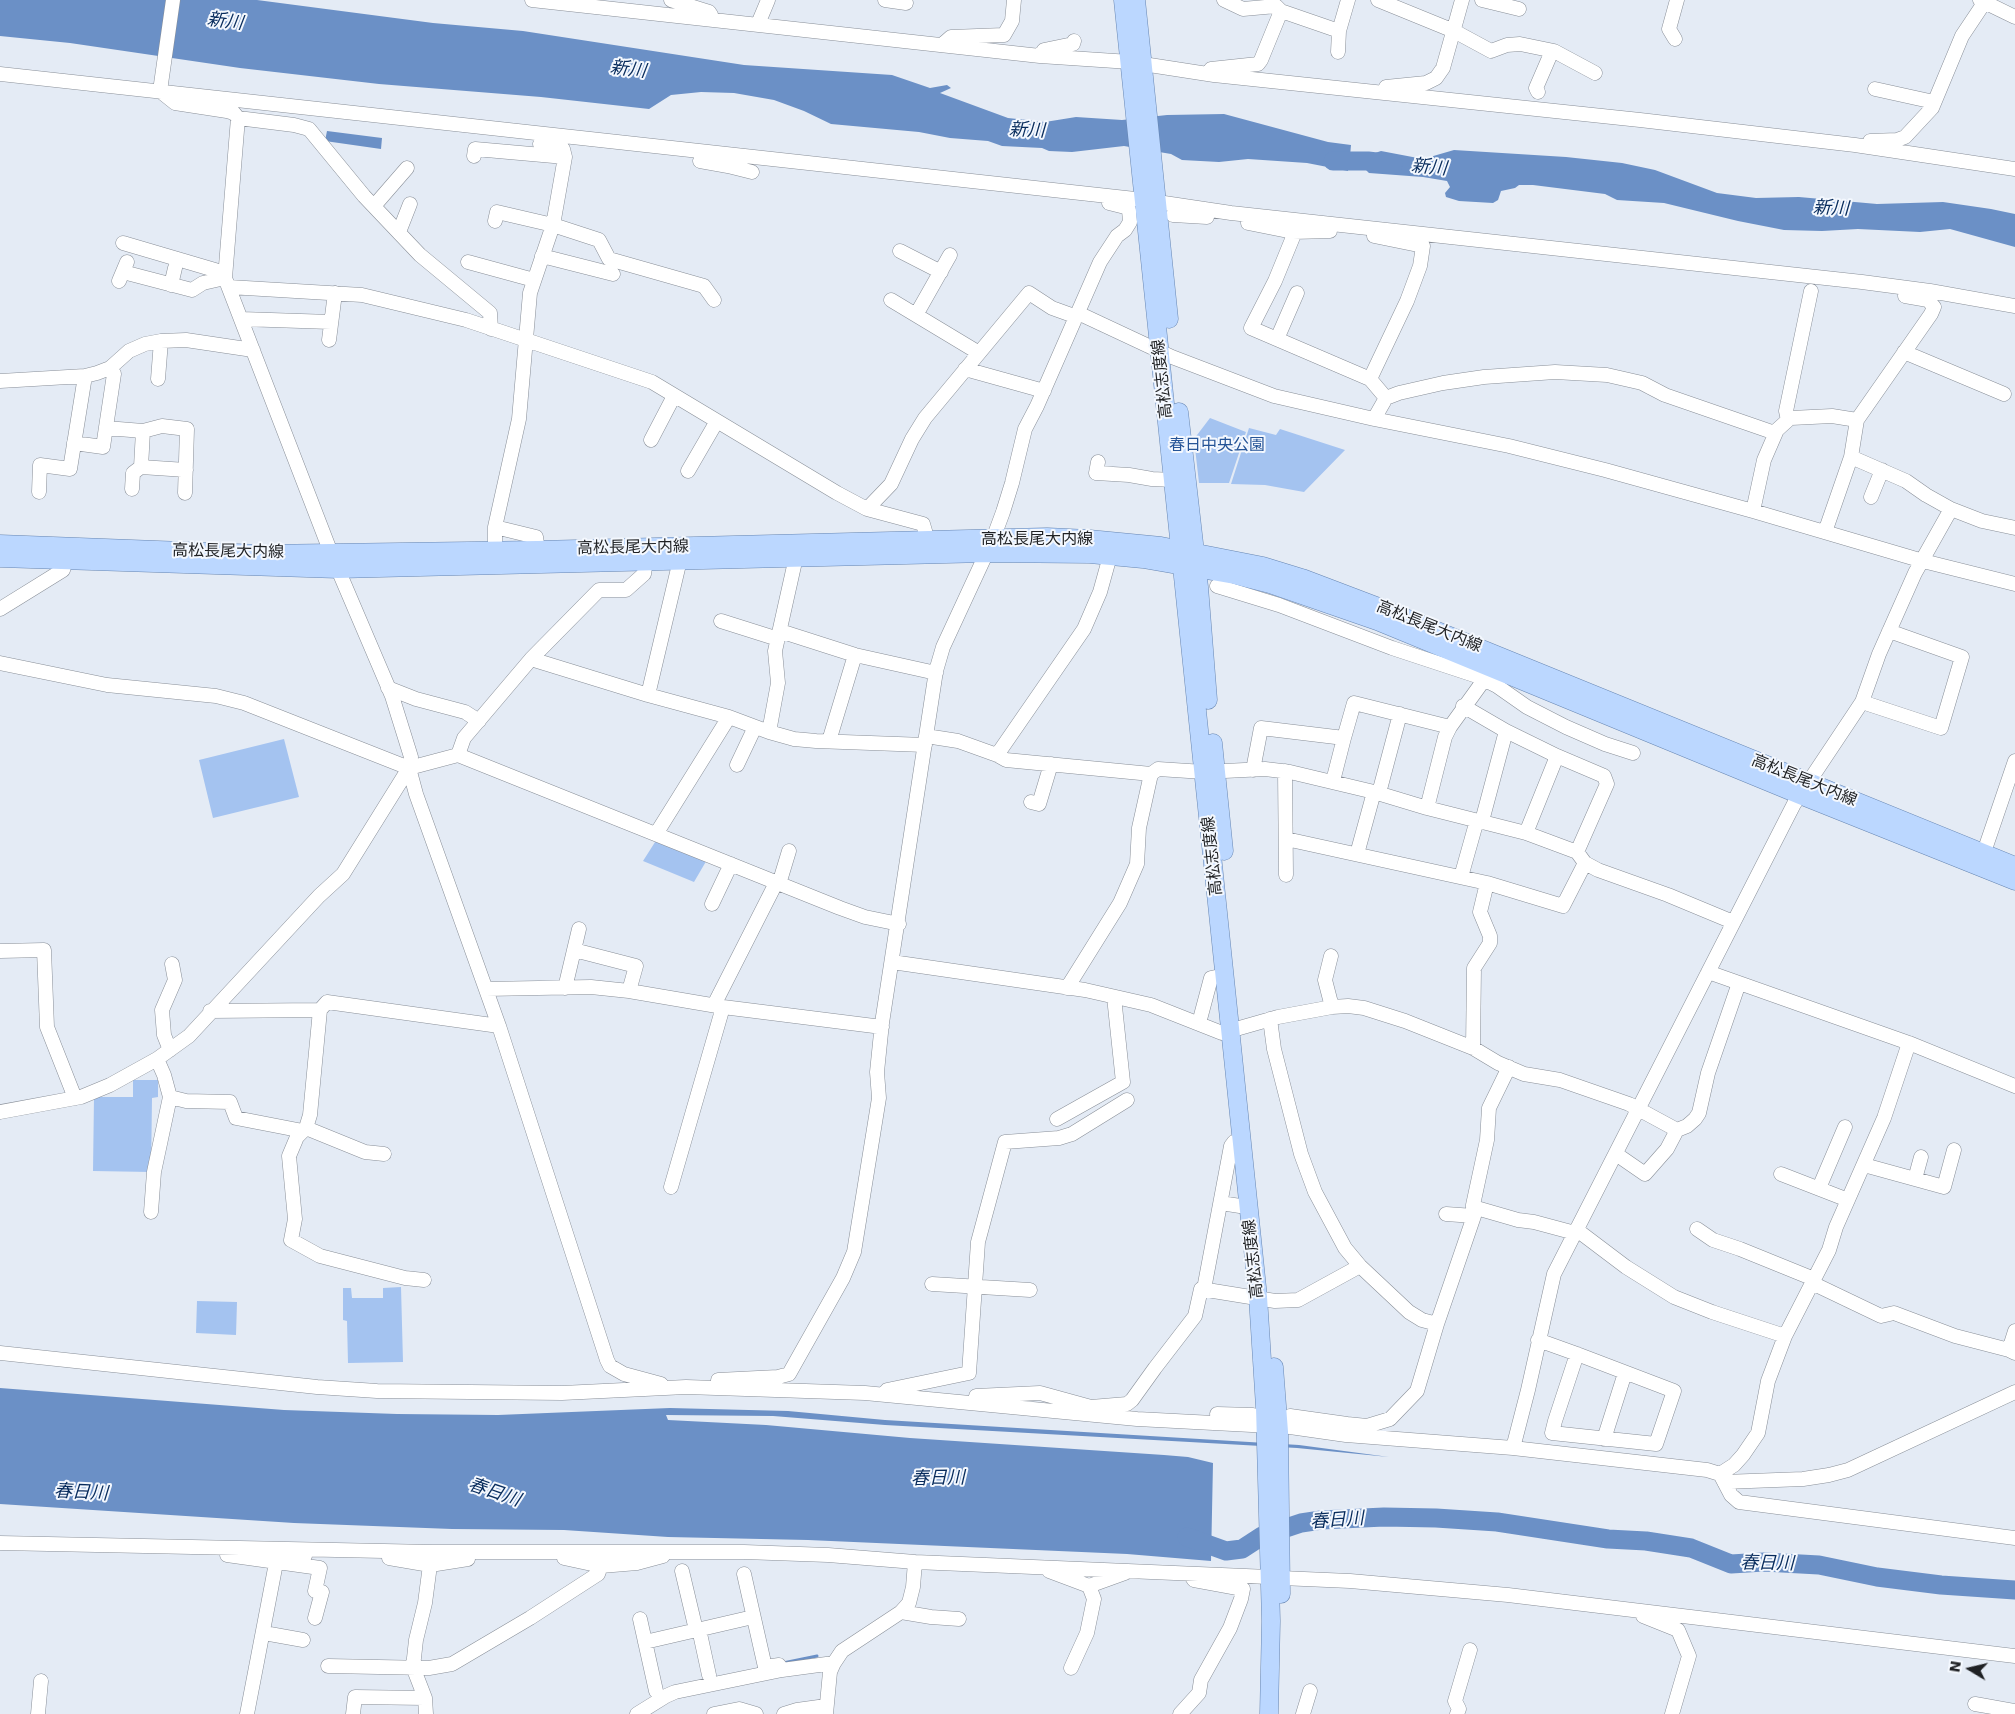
<!DOCTYPE html>
<meta charset="utf-8">
<style>
body{margin:0}
#map{position:relative;width:2015px;height:1714px;overflow:hidden;background:#e4ebf5;font-family:"DejaVu Sans",sans-serif}
canvas{display:block}
.north{position:absolute;left:1945px;top:1644px;width:50px;height:50px;-webkit-text-stroke:4px #f4f8fe;paint-order:stroke;rotate:279deg;font-size:14px;font-weight:700;line-height:20px;text-align:center;color:#1f2124}
.north::after{content:'';display:block;margin:auto;width:18px;height:22px;background:#1f2124;clip-path:polygon(50% 0,100% 100%,50% 72%,0 100%)}
</style>
<div id="map">
<canvas width="2015" height="1714"></canvas>
<div class="north">N</div>
</div>
<script>
const c = document.querySelector('canvas').getContext('2d');
c.lineJoin = 'round';
function fillPath(path, color) { c.fillStyle = color; c.fill(path, 'evenodd'); }
const shape = rows => new Path2D(rows.map(r => 'M' + r).join(''));
function stroke(path, color, width, dash) { c.strokeStyle = color; c.lineWidth = width; c.lineCap = dash ? 'butt' : 'round'; c.setLineDash(dash || []); c.stroke(path); }
function drawText(font, color, halo, rows, align = 'center') {
  c.font = font + ' "DejaVu Sans","Noto Sans JP",sans-serif'; c.lineWidth = 4; c.setLineDash([]); c.textBaseline = 'middle'; c.strokeStyle = halo; c.fillStyle = color; for (const [text, x, y, turn = 0] of rows) {
    c.save(); c.translate(x, y); c.rotate((+turn || 0) * Math.PI / 180); c.textAlign = isNaN(turn) ? turn : align; if (halo) c.strokeText(text, 0, 0); c.fillText(text, 0, 0); c.restore();
  }
}
fillPath(shape([
 [1210,418,1246,432,1229,483,1199,483,1194,439],
 [1249,428,1276,435,1280,429,1345,450,1304,492,1265,485,1231,484],
 [284,739,299,797,213,818,199,760],
 [657,839,708,858,694,882,643,861],
 [133,1080,158,1080,158,1097,152,1098,151,1172,93,1171,94,1097,133,1097],
 [401,1287,403,1362,348,1363,347,1321,343,1320,343,1288,351,1288,352,1298,383,1298,383,1288],
 [197,1301,237,1302,236,1335,196,1333]
]), '#a4c3f0');
fillPath(shape([
 [0,0,257,0,433,23,523,31,744,65,892,75,930,88,947,85,951,88,940,93,1008,118,1045,122,1076,117,1122,120,1167,115,1224,114,1328,142,1351,145,1350,156,1360,158,1359,166,1349,165,1348,171,1307,163,1248,159,1219,162,1182,160,1171,154,1124,146,1072,152,1049,151,1042,148,1002,146,988,141,950,138,919,132,831,124,804,111,774,100,734,93,701,92,671,95,649,109,541,97,379,84,240,68,70,43,0,36],
 [327,131,382,138,381,149,325,141],
 [1454,150,1566,157,1622,163,1655,170,1717,193,1756,198,1799,197,1877,204,1943,202,1991,209,2015,214,2015,247,1950,229,1920,232,1858,229,1822,231,1784,230,1738,221,1664,203,1617,200,1605,194,1533,185,1519,185,1515,188,1501,191,1498,200,1493,203,1459,201,1446,197,1445,193,1450,187,1447,181,1423,177,1369,173,1366,170,1369,155,1381,151,1423,159],
 [0,1388,284,1410,397,1414,498,1415,670,1408,788,1411,885,1420,1299,1445,1389,1457,1297,1448,885,1425,773,1416,666,1415,668,1420,766,1425,910,1438,1164,1455,1188,1457,1213,1463,1211,1561,1127,1554,808,1540,668,1537,564,1530,452,1529,294,1523,0,1504]
]), '#6b90c6');
stroke(shape([
 [783,1663,817,1656]
]), '#6b90c6', 3);
stroke(shape([
 [1333,161,1368,161,1393,164],
 [1187,1537,1226,1551,1242,1549,1262,1536,1301,1523,1321,1520,1384,1517,1436,1518,1497,1522,1608,1539,1646,1541,1691,1548,1731,1564,1764,1562,1819,1565,1877,1577,1941,1585,2015,1590]
]), '#6b90c6', 19);
const minor = shape([
 [532,0,1040,56,1130,62,1214,75,1640,120,1855,145,2015,169],
 [671,0,709,12,711,15],
 [885,0,906,3],
 [1378,0,1454,31,1491,51,1507,45,1520,44,1554,51,1595,73],
 [1482,0,1519,9],
 [1980,0,2015,17],
 [1281,11,1339,31,1348,0],
 [758,24,768,0],
 [1675,39,1669,29,1677,0],
 [943,44,951,37,1004,35,1012,21,1014,0],
 [1338,52,1339,31],
 [1042,53,1044,50,1073,44,1074,41],
 [1211,69,1258,64,1261,60,1281,11,1276,6,1243,9,1224,0],
 [0,74,1144,200,1231,213,1862,282,1930,291,2015,306],
 [1386,87,1426,83,1436,78,1443,68,1462,0],
 [1875,89,1934,102],
 [160,91,175,103,227,111,234,113,238,118,225,278,331,553,392,696,411,757,409,768,416,794,499,1026,607,1360,610,1366,624,1374,661,1384],
 [160,91,173,0],
 [1538,92,1536,88,1552,51],
 [238,118,294,125,309,129,364,196,420,255,490,313,491,329],
 [1870,141,1897,140,1905,137,1932,108,1962,36,1986,0],
 [474,156,475,149,565,157],
 [700,161,728,166,752,172],
 [374,206,407,168],
 [1173,215,1207,217],
 [495,221,497,212,553,225,599,240,609,259,704,286,714,300],
 [1248,223,1293,232,1330,231],
 [399,232,410,204],
 [1293,232,1293,237,1275,281,1251,328,1370,379],
 [1374,236,1423,246,1420,266,1407,301,1370,379,1386,398,1374,419],
 [123,243,225,273],
 [900,251,941,272],
 [542,256,613,274],
 [468,262,534,280],
 [123,272,192,290,203,283,225,278],
 [119,281,127,262],
 [171,285,175,268],
 [229,287,362,295,466,320,652,382,837,493,867,509,923,524,928,541],
 [891,300,979,353],
 [1078,313,1172,357,1274,396,1374,419,1509,446,1605,470,1753,511,1923,561,2015,584],
 [916,315,950,255],
 [241,319,331,322],
 [1277,339,1297,293],
 [329,340,335,293],
 [1904,352,2004,394],
 [965,369,1044,391],
 [158,379,161,341],
 [0,381,85,376,97,373,110,368,129,351,145,344,161,341,186,340,253,350],
 [1386,398,1399,393,1443,383,1484,377,1555,372,1607,375,1642,383,1665,395,1775,433],
 [1788,420,1786,411,1811,291],
 [106,428,143,431,162,426,187,429,185,493],
 [651,440,674,396],
 [74,443,103,447,114,374,110,368],
 [1851,457,1906,481,1926,495,1951,509],
 [1098,462,1096,473,1129,475,1152,479,1173,480],
 [141,467,186,470],
 [688,471,717,421],
 [132,489,133,473,141,467,143,431],
 [39,492,40,465,70,469,85,376],
 [1871,497,1882,470],
 [867,509,891,484,912,439,925,418,1029,293,1052,308,1077,317],
 [1753,511,1764,460,1777,430,1788,420,1791,418,1832,416,1857,420],
 [495,527,495,551],
 [1825,532,1851,457,1857,420,1931,314,1934,307,1928,300,1905,296],
 [538,550,536,537,495,527,519,419,530,293,553,225,565,157,563,149,540,144],
 [796,557,775,651,778,683,769,732,794,739,816,741,925,745],
 [1217,586,1279,605,1392,648,1477,676,1497,686,1527,707,1566,727,1605,744,1633,753],
 [0,609,63,570,66,560],
 [721,621,778,639],
 [780,631,855,655,936,673],
 [531,659,599,590,626,590,644,574,646,561],
 [0,663,107,685,216,696,244,703,409,768,458,755,464,738,531,659,648,695,729,717],
 [388,688,416,699,465,712,479,721],
 [648,695,680,560],
 [1862,702,1941,728,1962,657,1889,631],
 [1463,706,1506,731,1482,821],
 [1450,727,1489,673],
 [1506,731,1557,756,1604,776,1607,784,1577,852],
 [926,736,958,741,997,755,1006,760,1151,774],
 [1344,738,1354,703,1450,727,1445,737,1427,808],
 [829,741,855,655],
 [458,755,840,908,865,917,899,924],
 [997,755,1084,629,1100,592,1110,556],
 [737,765,755,727],
 [1253,770,1261,728,1344,738,1333,781],
 [1285,771,1286,875],
 [1379,793,1400,714],
 [1031,802,1039,804,1051,764],
 [1526,833,1557,756],
 [656,834,729,717,769,732],
 [1286,839,1487,883,1563,906,1585,863],
 [1357,854,1374,792],
 [1983,855,2015,761],
 [1461,877,1477,820],
 [779,884,789,851],
 [712,904,731,864],
 [574,950,636,966,629,991],
 [0,951,44,950,47,1027,75,1098],
 [1331,956,1325,980,1332,1007],
 [892,962,1085,990,1151,1005,1222,1033,1278,1017,1332,1007,1348,1006,1364,1008,1405,1021,1473,1048,1498,1063,1524,1074,1560,1080,1629,1104,1677,1130],
 [1708,972,1909,1043,2015,1086],
 [565,988,579,929],
 [1067,988,1120,903,1137,864,1139,828,1151,774,1158,769,1204,772,1265,769,1290,772,1374,792,1427,808,1526,833,1577,852,1585,863,1598,870,1668,895,1733,922],
 [486,989,591,987,629,991,723,1007,882,1027],
 [714,1005,776,883],
 [320,1010,327,1002,499,1026],
 [210,1011,320,1010,310,1115,306,1128,297,1137,289,1156,295,1219,291,1240,320,1256,405,1278,424,1280],
 [1270,1019,1274,1049,1301,1154,1315,1192,1345,1248,1360,1266,1409,1312,1422,1320,1437,1324],
 [1199,1023,1211,978,1225,975],
 [1473,1048,1474,968,1490,943,1490,936,1480,912,1487,883],
 [170,1050,164,1035,162,1010,175,980,172,964],
 [170,1097,186,1101,230,1102,236,1118,303,1131],
 [0,1112,81,1097,110,1085,157,1059,189,1036,319,896,343,874,409,768],
 [1057,1119,1123,1082,1114,997],
 [306,1128,365,1152,384,1154],
 [1616,1154,1645,1174,1667,1149,1677,1130,1687,1126,1695,1119,1699,1113,1708,1073,1739,983],
 [1864,1165,1944,1187,1954,1150],
 [1781,1174,1848,1200],
 [1915,1179,1921,1157],
 [671,1187,723,1007],
 [1819,1188,1845,1127],
 [1221,1203,1240,1206,1248,1205],
 [1473,1207,1518,1220,1534,1222,1575,1233],
 [151,1212,154,1172,170,1097,164,1075,157,1059],
 [1446,1214,1474,1216],
 [1697,1229,1713,1240,1740,1249,1814,1279],
 [1577,1230,1626,1267,1674,1297,1712,1312,1785,1336],
 [1812,1283,1881,1316,1894,1313,1955,1336,2009,1350,2015,1353],
 [932,1284,1030,1290],
 [1204,1289,1231,1146,1234,1142,1242,1141],
 [1538,1340,1577,1354,1674,1391,1656,1444,1552,1433,1555,1421,1577,1354],
 [2009,1350,2015,1331],
 [0,1353,317,1387,377,1391,562,1393,686,1387,865,1393,1137,1419,1290,1427,1346,1435,1513,1448,1707,1470,1720,1474,1731,1495,1739,1502,2015,1538],
 [718,1380,778,1377,789,1374,843,1278,854,1252,879,1098,877,1072,882,1023,936,671,943,647,993,539,1003,512,1012,483,1025,429,1037,406,1100,262,1117,236,1125,230,1130,222,1129,210,1125,207,1109,203],
 [887,1390,969,1373,978,1242,1005,1142,1059,1138,1072,1134,1127,1100],
 [976,1396,1040,1393,1091,1407,1127,1404,1132,1400,1155,1368,1195,1316,1201,1289,1275,1301,1298,1300,1360,1266],
 [1217,1414,1253,1415],
 [1290,1416,1347,1424],
 [1346,1435,1347,1424,1367,1426,1390,1419,1417,1391,1437,1324,1474,1216,1473,1205,1487,1140,1489,1108,1509,1067],
 [1604,1439,1625,1373],
 [1513,1448,1528,1390,1554,1274,1794,804,1862,702,1879,654,1915,573,1951,509,1982,521,2015,528],
 [1720,1474,1734,1465,1743,1455,1758,1433,1768,1381,1785,1336,1829,1250,1836,1227,1884,1118,1909,1043],
 [1724,1482,1803,1479,1829,1475,1848,1470,2015,1392],
 [0,1543,432,1552,744,1552,828,1555,915,1562,1269,1577],
 [227,1555,320,1568,315,1591,322,1592,315,1618],
 [389,1558,430,1565,425,1603,416,1640,413,1667,425,1698,426,1714],
 [564,1558,601,1566,637,1563,663,1556],
 [430,1565,468,1559],
 [682,1571,696,1630],
 [1049,1571,1089,1586,1125,1573],
 [744,1574,765,1667,779,1665],
 [1281,1578,1350,1581,1508,1595,2015,1656],
 [901,1612,931,1617,959,1619],
 [1643,1616,1678,1630,1689,1656,1672,1714],
 [640,1619,656,1691],
 [699,1629,709,1675],
 [264,1633,303,1640],
 [645,1642,753,1617],
 [328,1666,429,1668,452,1664,530,1618,598,1574,601,1566],
 [1071,1668,1087,1633,1094,1599,1089,1586],
 [1975,1704,2015,1711],
 [38,1714,41,1681],
 [247,1714,276,1563,291,1557,305,1556],
 [353,1714,355,1697,425,1698],
 [637,1714,666,1696,675,1692,782,1670,834,1663],
 [714,1714,739,1709,756,1714],
 [784,1714,797,1710,826,1706],
 [826,1714,830,1672,834,1663,842,1651,901,1612,909,1603,913,1587,915,1562],
 [1180,1714,1199,1693,1201,1680,1230,1628,1241,1599,1243,1589,1194,1580,1192,1577],
 [1303,1714,1310,1691],
 [1457,1714,1459,1709,1455,1701,1470,1650]
]);
const major = shape([
 [1123,0,1258,1297,1265,1407,1271,1621,1269,1714],
 [1136,0,1169,319],
 [1179,412,1199,587,1208,700],
 [0,544,262,554,538,550,1047,537,1089,539,1161,546,1263,566,1302,578,1381,608,2015,866],
 [0,558,338,569,986,553,1090,554,1143,559,1235,575,1270,584,1377,621,1800,795,2015,881],
 [1213,743,1224,851],
 [1274,1367,1279,1432,1281,1594]
]);
stroke(minor, '#898f98', 15);
stroke(major, '#6786b2', 19);
stroke(minor, '#fff', 14);
stroke(major, '#bbd7ff', 18);
drawText('16px', '#1f2124', '#f4f8fe', [
 ["高松志度線",1163,379,-96],
 ["高松長尾大内線",1037,540],
 ["高松長尾大内線",633,548,-1],
 ["高松長尾大内線",228,552,1],
 ["高松長尾大内線",1429,627,22],
 ["高松長尾大内線",1804,781,22],
 ["高松志度線",1213,856,-96],
 ["高松志度線",1254,1259,-96]
]);
drawText('16px', '#255497', '#f4f8fe', [
 ["春日中央公園",1217,446]
]);
drawText('italic 18px', '#072b5c', '#f4f8fe', [
 ["新川",225,22,7],
 ["新川",628,70,7],
 ["新川",1027,131,2],
 ["新川",1429,168,5],
 ["新川",1831,209,2],
 ["春日川",938,1479,-1],
 ["春日川",81,1493,3],
 ["春日川",494,1493,19],
 ["春日川",1337,1521,-4],
 ["春日川",1767,1564,1]
]);
</script>
